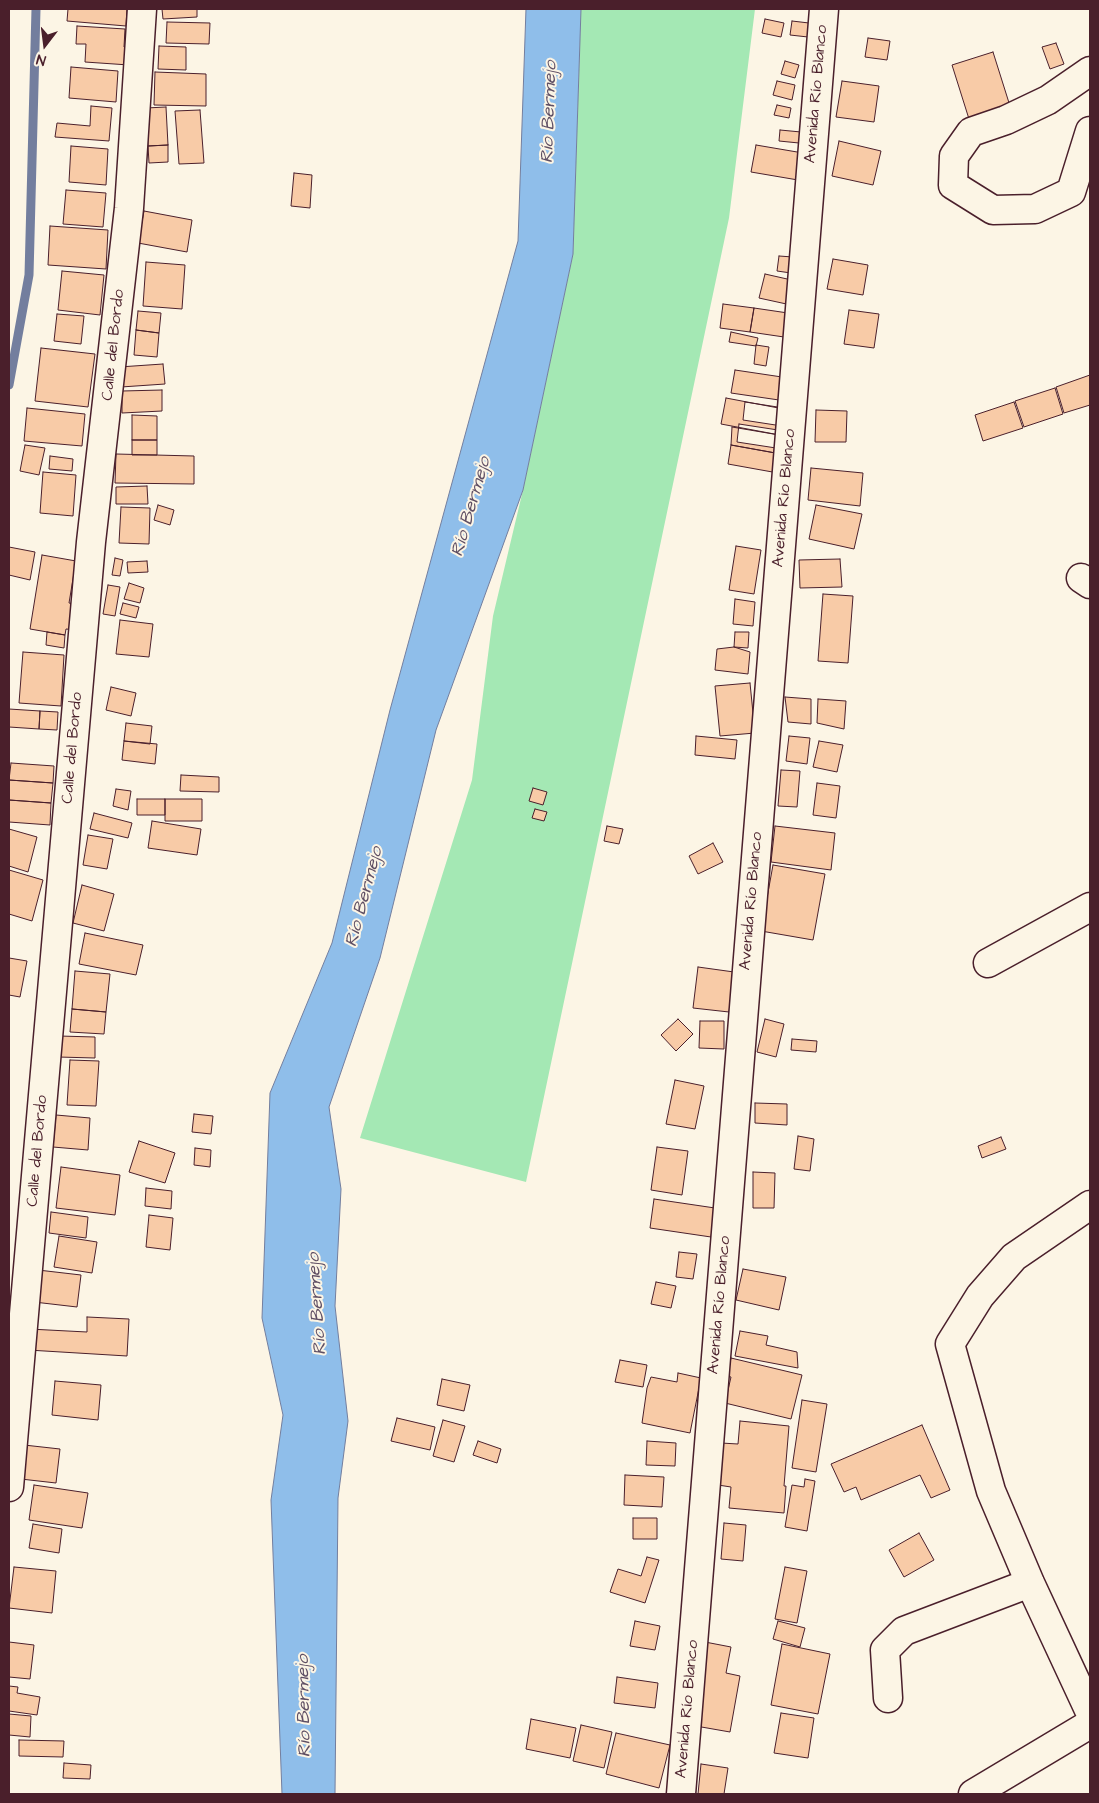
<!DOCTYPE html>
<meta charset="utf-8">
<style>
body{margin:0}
#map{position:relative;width:1099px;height:1803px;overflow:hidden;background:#fcf5e5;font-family:"Architects Daughter",sans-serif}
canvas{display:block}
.frame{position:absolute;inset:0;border:10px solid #4a1f2b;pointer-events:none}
.north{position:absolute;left:20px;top:20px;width:50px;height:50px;-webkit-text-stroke:4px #fcf5e5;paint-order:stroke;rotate:195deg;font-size:14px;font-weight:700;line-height:20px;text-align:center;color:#4a1f2b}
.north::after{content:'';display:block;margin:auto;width:18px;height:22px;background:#4a1f2b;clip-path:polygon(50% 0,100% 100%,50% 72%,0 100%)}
</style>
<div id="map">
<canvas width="1099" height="1803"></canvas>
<div class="frame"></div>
<div class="north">N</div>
</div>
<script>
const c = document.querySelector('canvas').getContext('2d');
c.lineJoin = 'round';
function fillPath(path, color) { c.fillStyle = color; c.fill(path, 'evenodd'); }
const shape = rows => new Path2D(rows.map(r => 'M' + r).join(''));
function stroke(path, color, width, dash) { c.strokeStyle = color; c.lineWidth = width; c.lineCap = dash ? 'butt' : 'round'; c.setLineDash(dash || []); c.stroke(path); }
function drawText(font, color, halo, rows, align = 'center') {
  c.font = font + ' "Architects Daughter",sans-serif'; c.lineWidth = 4; c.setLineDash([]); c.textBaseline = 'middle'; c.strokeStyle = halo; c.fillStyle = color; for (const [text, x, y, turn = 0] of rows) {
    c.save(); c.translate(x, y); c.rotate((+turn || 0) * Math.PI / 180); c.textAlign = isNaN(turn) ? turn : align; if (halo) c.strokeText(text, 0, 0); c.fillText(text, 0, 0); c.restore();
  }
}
fillPath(shape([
 [581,9,755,9,729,218,526,1182,360,1138,472,780,493,616,523,490,573,254]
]), '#a4e8b4');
const water = shape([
 [526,9,581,9,573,254,523,490,436,730,380,958,329,1107,341,1189,335,1306,348,1421,338,1498,335,1794,282,1794,271,1500,283,1415,262,1318,270,1093,332,943,390,710,518,241,526,9]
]);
fillPath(water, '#8fbeea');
stroke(water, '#737e9e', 1);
stroke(shape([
 [9,385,29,275,36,9]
]), '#737e9e', 9);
const building = shape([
 [68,9,127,9,126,26,67,21,68,9],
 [162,9,197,9,197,17,163,19,162,9],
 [765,19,784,23,781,37,762,33,765,19],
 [792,21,809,23,808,37,790,35,792,21],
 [167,22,210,23,209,44,166,43,167,22],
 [77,26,125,29,124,47,130,48,129,65,85,62,86,44,76,44,77,26],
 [868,38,890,41,887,60,865,57,868,38],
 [1056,43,1064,64,1050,69,1042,47,1056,43],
 [159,46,186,47,186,70,158,69,159,46],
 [993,52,1010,106,969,119,952,65,993,52],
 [785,61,799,65,795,78,781,74,785,61],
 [71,67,118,71,116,102,69,98,71,67],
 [155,72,206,74,206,106,154,105,155,72],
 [777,81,795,85,792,100,773,95,777,81],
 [842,81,879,86,874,122,836,117,842,81],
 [777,105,791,108,789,118,774,115,777,105],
 [91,106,112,108,109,141,55,137,57,123,90,126,91,106],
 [166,107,168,145,148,146,146,108,166,107],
 [200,110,204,163,179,164,175,111,200,110],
 [780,130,801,132,799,143,779,141,780,130],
 [839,141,881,151,873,185,832,176,839,141],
 [168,145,168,162,149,163,148,146,168,145],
 [756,145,803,153,798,180,751,172,756,145],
 [71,146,108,149,106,185,69,182,71,146],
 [294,173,312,175,310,208,291,206,294,173],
 [66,190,106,193,103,227,63,224,66,190],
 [144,211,192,220,187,252,138,243,144,211],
 [50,226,108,230,106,269,48,265,50,226],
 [779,256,793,257,791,273,777,271,779,256],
 [833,259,868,265,863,295,827,289,833,259],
 [146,262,185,265,182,309,143,306,146,262],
 [62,271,104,275,100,315,58,310,62,271],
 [765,274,796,281,791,305,759,298,765,274],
 [723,304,754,308,750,332,720,328,723,304],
 [754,308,788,313,784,337,750,332,754,308],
 [849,310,879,314,874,348,844,344,849,310],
 [138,311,161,313,159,333,136,330,138,311],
 [57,314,84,316,81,344,54,341,57,314],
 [136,330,159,333,157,357,134,355,136,330],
 [731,332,758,338,756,346,729,342,731,332],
 [756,345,769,347,766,366,754,364,756,345],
 [41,348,95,354,88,407,35,401,41,348],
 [163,364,165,384,121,387,119,367,163,364],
 [735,370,782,377,779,400,731,393,735,370],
 [1090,375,1090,405,1064,413,1056,387,1090,375],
 [1055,388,1063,414,1024,427,1015,401,1055,388],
 [162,390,162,411,122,413,122,391,162,390],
 [726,398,789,410,785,436,721,424,726,398],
 [745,402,784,408,782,426,743,420,745,402],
 [1014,402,1023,428,983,441,975,415,1014,402],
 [27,408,85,414,82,446,24,441,27,408],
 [816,410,847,411,846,442,815,442,816,410],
 [132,415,157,416,157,440,132,440,132,415],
 [739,424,778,430,776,448,737,442,739,424],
 [732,427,785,436,781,454,731,445,732,427],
 [132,440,157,440,157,455,132,455,132,440],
 [25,445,45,448,39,475,20,471,25,445],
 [731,445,781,454,778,473,728,464,731,445],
 [116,454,194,456,194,484,115,483,116,454],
 [50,456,73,459,72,471,49,469,50,456],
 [811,468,863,473,860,506,808,500,811,468],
 [43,472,76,475,73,516,40,513,43,472],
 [147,486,148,504,116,504,116,487,147,486],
 [158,505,174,510,170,525,154,520,158,505],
 [816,505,862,514,854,549,809,539,816,505],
 [121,507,150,508,149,544,119,543,121,507],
 [736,546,761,550,754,594,729,590,736,546],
 [9,547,35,552,30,580,9,575,9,547],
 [42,555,76,561,69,603,80,605,76,630,66,629,65,635,30,629,42,555],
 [115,558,123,560,120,576,112,575,115,558],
 [840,559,842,587,800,588,799,560,840,559],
 [147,561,148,572,128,573,127,562,147,561],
 [129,583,144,588,140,603,124,599,129,583],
 [108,585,120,587,115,616,103,614,108,585],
 [823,594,853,596,848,663,818,661,823,594],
 [735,599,755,602,753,626,733,624,735,599],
 [123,603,139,607,136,618,120,614,123,603],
 [120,620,153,624,149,657,116,654,120,620],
 [47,632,65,635,64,648,46,645,47,632],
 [735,632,749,632,748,648,734,647,735,632],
 [734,647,750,652,748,674,715,670,717,649,734,647],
 [23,652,64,655,61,706,19,703,23,652],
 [750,683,755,733,720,736,715,686,750,683],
 [111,687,136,693,131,716,106,710,111,687],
 [785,697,811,699,811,724,788,722,785,697],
 [818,699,846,701,844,729,817,723,818,699],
 [9,709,40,711,39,729,9,727,9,709],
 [40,711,58,712,57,730,39,729,40,711],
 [126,723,152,726,150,744,124,741,126,723],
 [696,736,737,740,735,759,695,755,696,736],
 [789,736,810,738,807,764,786,761,789,736],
 [124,741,157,744,155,764,122,760,124,741],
 [819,741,843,745,837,772,813,767,819,741],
 [11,763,54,766,53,783,9,780,11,763],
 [781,770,800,771,797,807,778,806,781,770],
 [181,775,219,777,219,792,180,791,181,775],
 [9,780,53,783,51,803,9,800,9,780],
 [817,783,840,786,836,818,813,815,817,783],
 [533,788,547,792,543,805,529,801,533,788],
 [116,789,131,791,128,810,113,806,116,789],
 [137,799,165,799,165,815,137,815,137,799],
 [165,799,202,799,202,821,165,821,165,799],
 [9,800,51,803,50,825,9,822,9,800],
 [535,809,547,812,544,821,532,818,535,809],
 [94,813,132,823,128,838,90,829,94,813],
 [152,821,201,829,197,855,148,848,152,821],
 [607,826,623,829,619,844,604,841,607,826],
 [775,826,835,833,831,870,771,862,775,826],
 [9,829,37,837,28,872,9,866,9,829],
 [88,835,113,839,107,869,83,865,88,835],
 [713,843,723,862,698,874,689,856,713,843],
 [773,865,825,874,813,940,761,931,773,865],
 [9,870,43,880,32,921,9,914,9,870],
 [82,885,114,894,104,931,73,923,82,885],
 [85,933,143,945,136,975,79,964,85,933],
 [9,958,27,961,20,997,9,995,9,958],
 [698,967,734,972,729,1012,693,1008,698,967],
 [75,971,110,974,106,1012,72,1009,75,971],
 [72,1009,106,1012,104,1034,70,1032,72,1009],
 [678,1019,693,1034,676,1051,661,1035,678,1019],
 [765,1019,784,1024,776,1057,757,1052,765,1019],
 [700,1021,724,1021,724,1049,699,1048,700,1021],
 [59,1036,95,1037,95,1058,58,1057,59,1036],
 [792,1039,817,1041,816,1052,791,1050,792,1039],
 [70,1060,99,1061,96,1106,67,1105,70,1060],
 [675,1080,704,1086,695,1129,666,1124,675,1080],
 [755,1103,787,1104,787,1125,755,1123,755,1103],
 [194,1114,213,1116,211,1134,192,1132,194,1114],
 [56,1115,90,1118,88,1150,53,1147,56,1115],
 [798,1136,814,1139,810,1171,794,1169,798,1136],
 [1001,1137,1006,1149,982,1158,978,1146,1001,1137],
 [139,1141,175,1153,165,1183,129,1172,139,1141],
 [657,1147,688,1151,682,1195,651,1190,657,1147],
 [195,1148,211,1150,210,1167,194,1165,195,1148],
 [61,1167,120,1175,115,1215,56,1208,61,1167],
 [753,1172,775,1173,774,1208,753,1208,753,1172],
 [146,1188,172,1191,171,1209,145,1206,146,1188],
 [654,1199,715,1208,711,1237,650,1228,654,1199],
 [51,1212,88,1217,86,1238,49,1233,51,1212],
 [149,1215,173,1218,170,1250,146,1247,149,1215],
 [59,1236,97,1242,92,1273,54,1267,59,1236],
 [679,1252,697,1254,693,1279,676,1277,679,1252],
 [743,1269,786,1277,779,1310,736,1300,743,1269],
 [38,1270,81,1275,77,1307,34,1302,38,1270],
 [656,1282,676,1286,671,1308,651,1304,656,1282],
 [87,1317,129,1319,127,1356,28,1350,29,1329,87,1332,87,1317],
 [740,1331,768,1336,766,1345,797,1352,798,1368,735,1356,740,1331],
 [731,1358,802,1375,791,1419,725,1403,731,1377,727,1376,731,1358],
 [620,1360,647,1365,643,1387,615,1382,620,1360],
 [678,1373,701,1378,690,1433,642,1423,647,1388,651,1377,677,1382,678,1373],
 [442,1379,470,1385,464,1411,437,1405,442,1379],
 [55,1381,101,1385,98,1420,52,1415,55,1381],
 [802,1400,827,1404,816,1472,792,1468,802,1400],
 [397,1418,435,1427,430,1450,391,1441,397,1418],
 [443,1420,465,1426,454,1462,433,1456,443,1420],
 [740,1421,789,1426,784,1486,786,1486,784,1513,729,1508,731,1487,718,1485,721,1443,738,1444,740,1421],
 [922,1425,950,1490,931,1498,920,1475,861,1500,856,1487,844,1492,831,1464,922,1425],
 [478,1441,501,1449,497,1463,473,1455,478,1441],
 [647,1441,676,1443,675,1466,646,1465,647,1441],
 [15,1444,60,1449,56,1483,12,1478,15,1444],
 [625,1475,664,1477,662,1507,624,1505,625,1475],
 [805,1479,815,1481,807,1531,785,1527,792,1485,804,1487,805,1479],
 [34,1485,88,1493,82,1528,29,1520,34,1485],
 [633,1518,657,1518,657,1539,633,1539,633,1518],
 [724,1523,746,1525,743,1561,721,1559,724,1523],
 [33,1524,62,1529,59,1553,29,1548,33,1524],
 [919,1533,934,1560,904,1577,889,1550,919,1533],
 [647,1557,659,1560,645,1603,610,1592,618,1569,641,1576,647,1557],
 [14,1567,56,1571,52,1613,9,1608,14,1567],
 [785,1567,807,1571,797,1623,775,1619,785,1567],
 [635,1621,660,1626,655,1650,630,1646,635,1621],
 [778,1621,805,1628,800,1647,773,1639,778,1621],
 [9,1642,34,1645,30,1679,9,1677,9,1642],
 [705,1642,731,1647,726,1673,740,1676,730,1732,690,1725,705,1642],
 [782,1644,830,1654,818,1714,771,1705,782,1644],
 [617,1677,658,1683,655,1708,614,1703,617,1677],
 [9,1686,18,1687,17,1693,40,1697,37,1715,9,1711,9,1686],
 [781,1713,814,1718,808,1758,774,1753,781,1713],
 [9,1714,31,1716,30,1737,9,1735,9,1714],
 [531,1719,576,1728,570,1758,526,1749,531,1719],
 [581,1725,612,1732,604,1768,573,1761,581,1725],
 [616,1733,670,1745,659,1788,606,1774,616,1733],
 [19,1740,64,1741,63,1757,19,1756,19,1740],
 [64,1763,91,1765,90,1779,63,1778,64,1763],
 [701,1764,728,1768,724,1794,698,1794,701,1764]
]);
fillPath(building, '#f8cba7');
stroke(building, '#4a1f2b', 1);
const minor = shape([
 [1090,71,1048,100,1006,120,971,132,954,156,953,185,993,210,1035,209,1071,192,1090,131],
 [1081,578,1090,584],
 [988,963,1090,907],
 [1090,1205,1014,1257,980,1296,950,1344,991,1491,1030,1583,1090,1712],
 [9,1487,91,542,129,208,142,9],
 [888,1698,885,1650,904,1631,1030,1583],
 [681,1794,824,9],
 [973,1794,1090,1724]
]);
stroke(minor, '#4a1f2b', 31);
stroke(minor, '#fcf5e5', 28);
drawText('16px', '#4a1f2b', '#fcf5e5', [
 ["Avenida Río Blanco",817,94,-85],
 ["Calle del Bordo",114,345,-84],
 ["Avenida Río Blanco",785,498,-85],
 ["Calle del Bordo",73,748,-85],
 ["Avenida Río Blanco",752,901,-85],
 ["Calle del Bordo",38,1151,-85],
 ["Avenida Río Blanco",720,1305,-85],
 ["Avenida Río Blanco",688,1709,-85]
]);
drawText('italic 18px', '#5f4f64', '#fcf5e5', [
 ["Río Bermejo",550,112,-88],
 ["Río Bermejo",472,507,-74],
 ["Río Bermejo",365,897,-75],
 ["Río Bermejo",318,1304,-94],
 ["Río Bermejo",305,1706,-91]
]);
</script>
